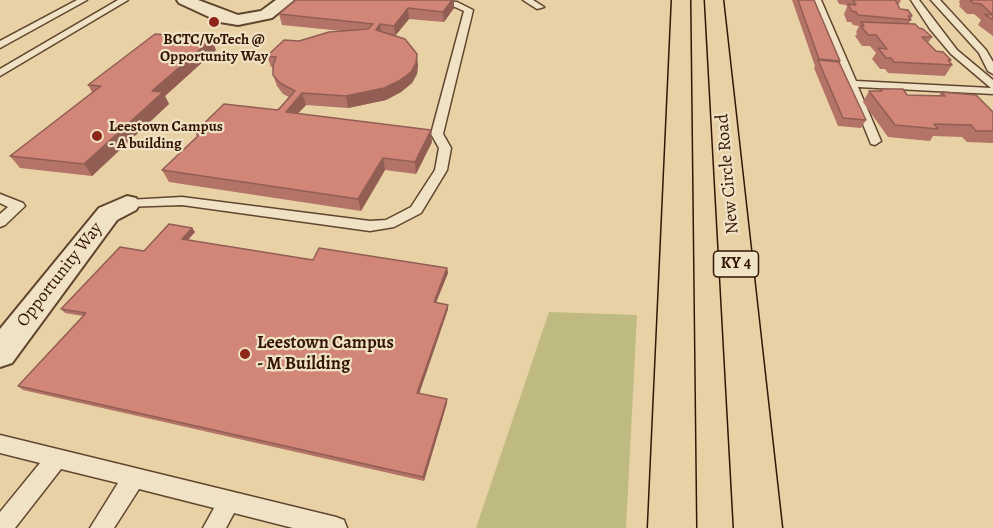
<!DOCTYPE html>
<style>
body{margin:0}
canvas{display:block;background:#e8d2a5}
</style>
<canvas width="993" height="528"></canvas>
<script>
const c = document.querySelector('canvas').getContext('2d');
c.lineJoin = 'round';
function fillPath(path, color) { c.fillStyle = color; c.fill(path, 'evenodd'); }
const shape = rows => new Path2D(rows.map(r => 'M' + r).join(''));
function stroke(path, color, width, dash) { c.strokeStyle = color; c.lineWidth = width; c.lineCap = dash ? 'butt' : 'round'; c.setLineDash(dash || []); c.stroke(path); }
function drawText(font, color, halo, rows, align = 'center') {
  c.font = font + ' Alegreya,serif'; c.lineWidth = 4.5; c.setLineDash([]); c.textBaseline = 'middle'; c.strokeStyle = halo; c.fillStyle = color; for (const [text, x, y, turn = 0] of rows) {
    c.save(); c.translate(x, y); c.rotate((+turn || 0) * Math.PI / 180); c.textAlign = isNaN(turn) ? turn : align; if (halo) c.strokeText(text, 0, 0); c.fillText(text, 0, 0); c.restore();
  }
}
fillPath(shape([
 [549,312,637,315,626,528,476,528]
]), '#beba81');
const lane = shape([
 [77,0,87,0,0,48,0,41,77,0],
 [118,0,128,0,0,76,0,69,118,0],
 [398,0,457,2,473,10,443,134,451,148,447,170,421,213,394,227,370,231,182,205,122,207,120,204,127,200,182,197,370,221,386,220,411,207,435,170,439,148,431,134,464,11,455,7,402,2,398,0],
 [523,0,533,0,544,7,537,9,523,0],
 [813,0,821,0,856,81,991,88,951,54,930,29,911,0,919,0,957,50,993,80,993,94,858,87,881,141,875,145,871,144,813,0],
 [931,0,940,0,986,50,993,62,993,74,988,71,979,53,931,0],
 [0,194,23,203,25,206,5,225,0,227,0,214,8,207,0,203,0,194],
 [0,435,336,517,344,520,347,528,293,528,234,513,226,528,203,528,214,508,139,489,114,528,90,528,118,483,61,469,15,528,0,528,0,512,40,463,0,453,0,435]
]);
const street = shape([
 [177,0,198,0,238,15,261,11,276,0,294,0,272,18,238,25,220,22,179,3,177,0],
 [127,196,136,198,140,204,136,210,117,220,12,363,0,367,0,329,99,208,127,196]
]);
const highway = shape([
 [672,0,690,0,696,528,648,528,672,0],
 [705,0,723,0,782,528,734,528,705,0]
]);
stroke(lane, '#62452e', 3);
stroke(street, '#62452e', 4);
stroke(highway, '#351606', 3);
fillPath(lane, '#f0e2c4');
fillPath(street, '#f0e2c4');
fillPath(highway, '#e8d2a5');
fillPath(shape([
 [296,0,454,8,444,22,409,19,395,36,418,65,417,74,412,83,401,92,386,100,348,108,306,105,298,113,432,142,416,174,385,170,361,211,169,182,162,170,197,137,195,132,278,110,289,97,283,94,277,86,273,75,273,67,271,67,267,56,299,41,342,31,282,25,279,14],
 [792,0,814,0,840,61,839,63,866,120,861,128,838,126,814,68,815,66],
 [837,0,901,0,898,6,900,9,912,16,909,24,919,28,932,37,928,43,936,51,951,60,950,62,952,65,945,76,888,73,885,69,880,69,872,59,876,53,870,46,862,46,855,36,857,34,856,32,859,26,853,25,851,22,847,22,844,14,847,7,846,5,839,4],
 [960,0,993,0,993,36,978,25,981,20,974,14,967,14,959,6,960,4,959,2],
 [216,50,165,96,169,104,92,176,20,168,10,156,92,92,88,85],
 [880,89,907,95,939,96,941,92,993,112,993,143,967,142,962,137,933,136,930,141,888,137,863,102,869,91,879,91],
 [192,228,195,232,188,240,313,260,447,268,448,273,436,303,448,305,448,309,419,394,447,403,424,481,23,390,18,386,83,316,65,313,61,309,144,251]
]), '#b47367');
fillPath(shape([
 [452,0,454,0,454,8,444,22,443,12],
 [408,8,409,19,395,36,394,26],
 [380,24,382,35,376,30],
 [212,39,216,50,165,96,169,104,92,176,84,164,152,91],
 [417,54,418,65,417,74,412,83,401,92,386,100,348,108,346,96],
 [302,93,306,105,289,123,286,112],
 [431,130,432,142,416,174,415,162],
 [383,158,385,170,361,211,358,199],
 [192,228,195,232,185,243,182,239],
 [447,268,448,273,434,307,434,302],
 [448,305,448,309,418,397,417,393],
 [447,399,447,403,424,481,423,477]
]), '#925e54');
const building = shape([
 [296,0,452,0,443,12,408,8,394,26,380,24,376,30,405,39,417,54,416,63,411,72,399,81,384,88,346,96,302,93,286,112,431,130,415,162,383,158,358,199,162,170,201,133,195,132,224,104,278,110,295,91,280,83,273,75,273,66,276,57,267,56,284,40,299,41,329,32,368,29,373,24,279,14,296,0],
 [798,0,814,0,840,61,819,59,798,0],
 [853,0,895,0,900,9,908,10,912,16,908,16,911,20,858,15,856,12,852,11,848,4,856,5,853,0],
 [970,0,993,0,993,20,984,14,993,15,981,4,973,3,970,0],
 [861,22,915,24,919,28,923,29,932,37,922,37,936,51,943,52,951,60,948,60,952,65,894,62,891,58,886,58,878,48,887,49,876,35,868,35,861,26,864,26,861,22],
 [155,34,212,39,152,91,163,92,84,164,10,156,101,86,88,85,155,34],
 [818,60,839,62,866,120,843,118,818,60],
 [880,89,903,89,907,95,945,96,941,92,976,95,993,112,993,131,976,131,971,125,934,124,938,129,895,125,869,91,882,91,880,89],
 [169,224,192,228,182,239,313,260,319,248,447,268,434,302,448,305,417,393,447,399,423,477,18,386,86,313,61,309,120,247,144,251,169,224]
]);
fillPath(building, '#d18678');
stroke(building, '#925e54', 1.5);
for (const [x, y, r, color] of [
 [214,22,6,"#8f2418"],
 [97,136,6,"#8f2418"],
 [245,354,6,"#8f2418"]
]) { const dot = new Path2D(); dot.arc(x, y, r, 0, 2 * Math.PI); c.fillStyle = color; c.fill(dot); stroke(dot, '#f0e2c4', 2); }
drawText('bold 15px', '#351606', '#f0e2c4', [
 ["BCTC/VoTech @",214,40],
 ["Opportunity Way",214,57],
 ["Leestown Campus",109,127,"left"],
 ["- A building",109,144,"left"]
]);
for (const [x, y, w] of [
 [736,264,45]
]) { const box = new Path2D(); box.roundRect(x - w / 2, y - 13, w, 26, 4.5); c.fillStyle = '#f0e2c4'; c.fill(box); stroke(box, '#351606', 1.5); }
drawText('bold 16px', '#351606', null, [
 ["KY 4",736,264]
]);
drawText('18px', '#351606', '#f0e2c4', [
 ["New Circle Road",728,174,-95],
 ["Opportunity Way",60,275,-52]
]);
drawText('bold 18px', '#351606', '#f0e2c4', [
 ["Leestown Campus",257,344],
 ["- M Building",257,365]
], 'left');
</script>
